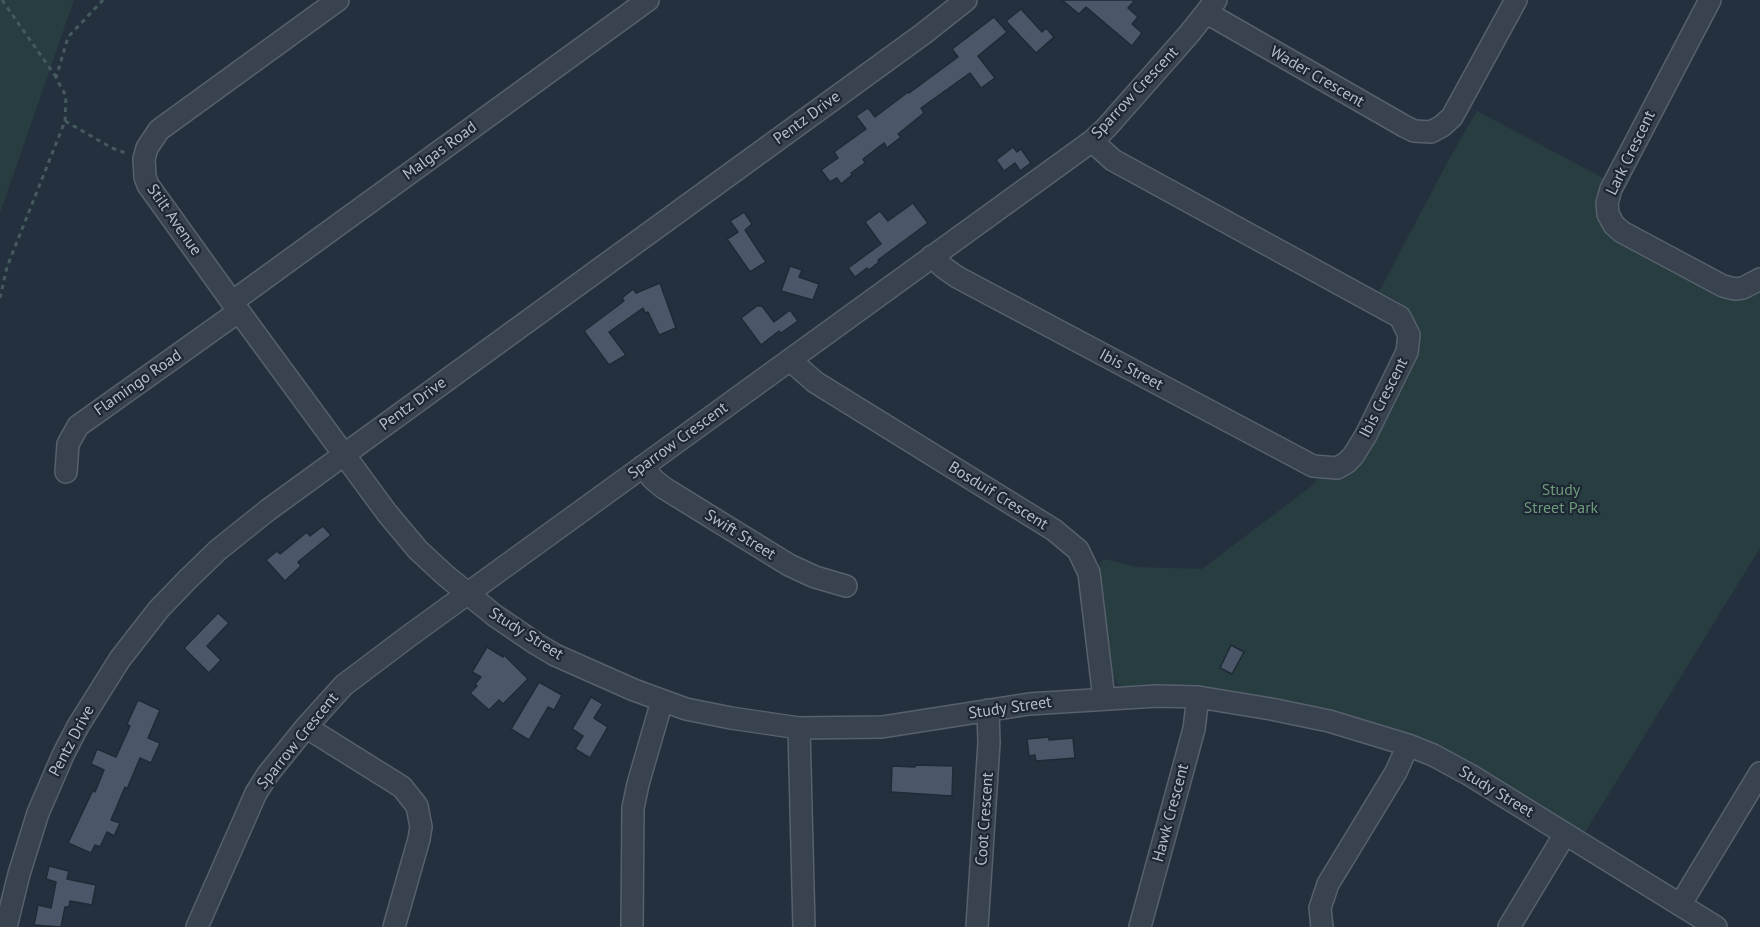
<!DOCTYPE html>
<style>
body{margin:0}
canvas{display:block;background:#25303f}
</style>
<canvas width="1760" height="927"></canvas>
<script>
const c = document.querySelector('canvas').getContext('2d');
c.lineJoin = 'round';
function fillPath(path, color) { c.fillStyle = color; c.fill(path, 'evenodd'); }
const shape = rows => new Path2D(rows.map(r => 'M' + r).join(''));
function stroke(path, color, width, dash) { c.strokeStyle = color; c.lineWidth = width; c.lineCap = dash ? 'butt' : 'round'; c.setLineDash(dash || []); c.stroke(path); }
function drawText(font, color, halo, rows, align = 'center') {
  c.font = font + ' "PT Sans",sans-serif'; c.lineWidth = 4.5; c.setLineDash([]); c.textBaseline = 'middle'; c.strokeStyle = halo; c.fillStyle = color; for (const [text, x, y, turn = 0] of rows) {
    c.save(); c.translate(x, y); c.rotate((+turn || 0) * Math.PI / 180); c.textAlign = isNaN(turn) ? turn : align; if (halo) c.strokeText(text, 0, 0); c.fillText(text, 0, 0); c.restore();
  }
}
fillPath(shape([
 [0,0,74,0,0,213],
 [1477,111,1605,179,1598,193,1598,205,1611,234,1760,290,1760,548,1584,834,1451,755,1126,687,1119,685,1110,672,1109,667,1099,569,1100,563,1104,559,1137,567,1202,569,1313,485,1317,477,1329,478,1416,355,1420,336,1410,310,1394,299,1379,292,1448,161]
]), '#273d40');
const building = shape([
 [1062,0,1135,0,1128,8,1138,17,1132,24,1142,33,1132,46,1086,7,1079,14,1062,0],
 [1021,9,1042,32,1046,28,1054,37,1036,53,1006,21,1021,9],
 [994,17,1007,32,978,56,995,78,981,88,970,73,921,108,924,113,898,134,901,137,887,148,884,143,863,159,865,163,851,173,852,175,841,184,837,178,830,182,821,170,838,158,834,152,866,129,856,116,868,108,875,117,908,92,909,93,958,57,952,49,994,17],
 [1013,147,1017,152,1021,149,1031,163,1020,171,1015,163,1004,171,996,160,1013,147],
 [913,203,928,223,878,260,879,262,869,270,867,268,855,277,848,268,881,244,865,222,880,211,888,221,913,203],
 [744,212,752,224,745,230,766,262,750,272,727,239,738,232,730,221,744,212],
 [790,266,802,270,799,277,819,284,813,300,781,291,790,266],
 [660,283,676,328,659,335,648,312,645,313,643,308,609,332,626,355,609,365,584,331,624,301,622,298,633,289,636,293,660,283],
 [757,306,762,306,774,322,790,310,798,321,781,333,779,331,761,345,741,318,757,306],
 [323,526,331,535,298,562,301,566,285,581,266,560,277,551,280,554,307,532,310,536,323,526],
 [218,613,229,623,207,646,221,660,209,673,184,648,218,613],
 [1231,645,1244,652,1232,674,1220,668,1231,645],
 [487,647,503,657,504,655,528,679,503,704,499,700,489,710,470,693,477,686,475,684,481,677,472,672,487,647],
 [539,682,562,695,554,710,548,707,529,740,511,729,539,682],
 [591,697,603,704,594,718,608,727,590,758,575,749,583,736,572,729,591,697],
 [138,700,160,710,148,738,160,743,151,763,140,758,127,789,125,787,111,820,120,823,114,836,107,832,100,847,95,845,91,853,68,843,93,790,95,792,104,770,91,764,97,749,116,757,130,726,127,724,138,700],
 [1049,737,1049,740,1073,738,1075,758,1036,761,1035,755,1029,756,1027,739,1049,737],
 [915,765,953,766,952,796,891,792,892,766,915,767,915,765],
 [49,866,69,871,67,879,96,885,92,905,70,901,69,907,65,907,61,927,34,925,38,905,51,908,56,882,46,879,49,866]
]);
fillPath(building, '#4b5768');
stroke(building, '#202936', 1.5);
const minor = shape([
 [338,0,159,130,147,148,144,159,145,177,148,185,232,302,387,513,418,550,445,575,494,615,535,643,555,655,634,690,686,709,731,718,799,728,882,727,1029,704,1157,696,1198,697,1271,709,1329,721,1408,745,1433,755,1470,775,1716,927],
 [1710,0,1611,189,1607,203,1608,214,1614,225,1622,232,1723,286,1735,289,1743,288,1760,279],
 [1207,13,1404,126,1414,131,1431,132,1442,126,1452,117,1516,0],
 [932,256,943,267,957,277,1313,466,1337,468,1346,463,1353,456,1366,435,1407,352,1409,335,1400,317,1113,160,1092,141],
 [232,302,648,0],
 [790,360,815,382,1054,530,1078,550,1089,573,1104,699],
 [643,466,653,479,664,488,789,565,815,577,846,586],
 [66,472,68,444,78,426,238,312],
 [306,727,402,787,417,806,421,827,419,839,394,927],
 [799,728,804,927],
 [1680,905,1760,773],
 [6,927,19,874,38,813,63,755,78,726,120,659,159,609,187,580,218,550,268,510,923,34,966,0],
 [197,927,256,793,268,774,306,727,344,685,409,636,1092,141,1106,128,1189,34,1216,0],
 [632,927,633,808,638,784,662,701],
 [977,927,989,743,988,710],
 [1140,927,1194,729,1198,697],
 [1322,927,1320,908,1328,884,1396,772,1408,745],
 [1509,927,1565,834]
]);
stroke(minor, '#57606d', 24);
stroke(shape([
 [2,0,56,77],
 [65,121,66,96,56,78,68,37,103,0],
 [0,298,7,267,65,121,112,148,128,154]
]), '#455a5d', 3, [4.5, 4.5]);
stroke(minor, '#39424f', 21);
drawText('16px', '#b6bdca', '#1e2734', [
 ["Wader Crescent",1317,77,30],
 ["Sparrow Crescent",1135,93,-47],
 ["Pentz Drive",807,118,-36],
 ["Malgas Road",440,151,-36],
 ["Lark Crescent",1631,153,-64],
 ["Stilt Avenue",174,220,55],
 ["Ibis Street",1131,370,28],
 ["Flamingo Road",138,383,-35],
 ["Ibis Crescent",1384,398,-63],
 ["Pentz Drive",413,404,-36],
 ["Sparrow Crescent",678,441,-36],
 ["Bosduif Crescent",998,496,32],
 ["Swift Street",740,535,32],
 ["Study Street",526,634,32],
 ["Study Street",1010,708,-8],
 ["Pentz Drive",72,741,-62],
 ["Sparrow Crescent",298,741,-51],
 ["Study Street",1496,792,31],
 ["Hawk Crescent",1171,813,-75],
 ["Coot Crescent",985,819,-86]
]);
drawText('16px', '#6d9a78', '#1e2734', [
 ["Study",1561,490],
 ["Street Park",1561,508]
]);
</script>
